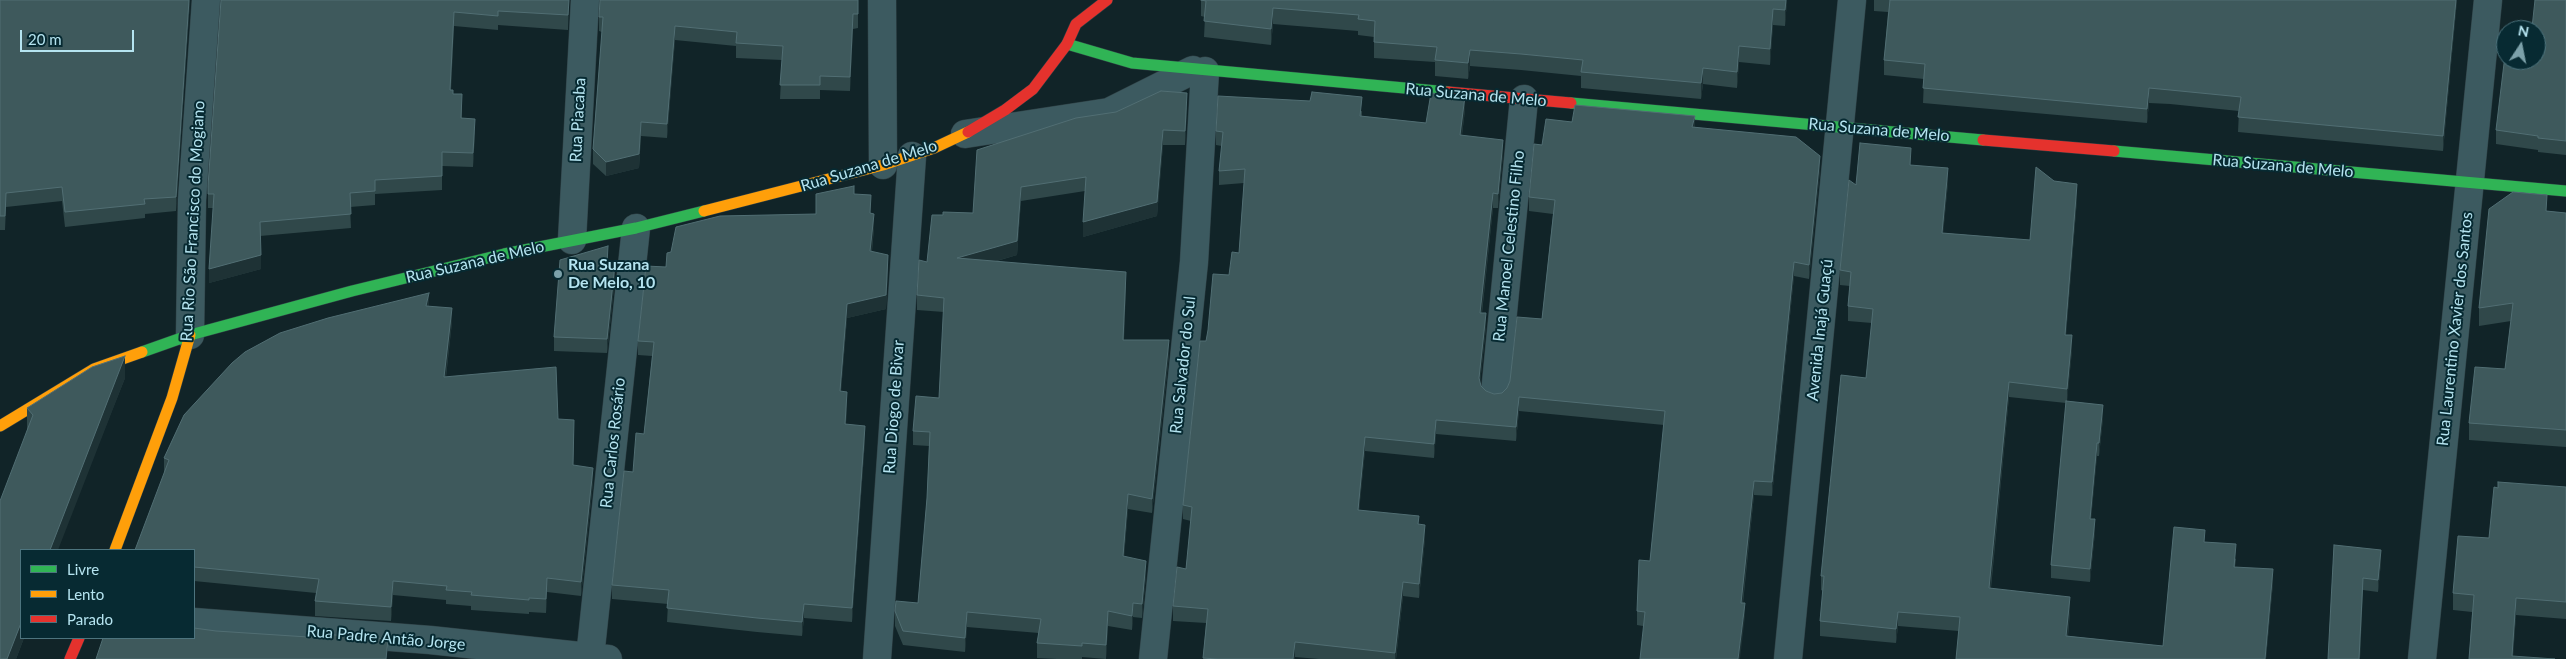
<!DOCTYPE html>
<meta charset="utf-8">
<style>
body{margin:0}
#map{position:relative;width:2566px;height:659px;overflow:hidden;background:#112428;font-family:Lato,sans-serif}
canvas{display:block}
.legend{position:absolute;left:20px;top:549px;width:175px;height:90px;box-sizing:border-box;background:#072a32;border:1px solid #4d747e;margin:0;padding:6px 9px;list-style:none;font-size:15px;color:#b5e4f0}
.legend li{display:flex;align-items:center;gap:10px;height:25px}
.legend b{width:25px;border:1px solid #4d747e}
.north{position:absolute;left:2496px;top:20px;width:50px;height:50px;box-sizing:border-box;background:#072a32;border:1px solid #4d747e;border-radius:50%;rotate:11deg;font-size:14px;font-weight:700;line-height:20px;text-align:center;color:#b5e4f0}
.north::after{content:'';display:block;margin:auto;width:18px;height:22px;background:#7ca1aa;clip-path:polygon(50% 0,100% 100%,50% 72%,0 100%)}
.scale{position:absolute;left:20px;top:30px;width:114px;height:22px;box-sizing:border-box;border:2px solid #b5e4f0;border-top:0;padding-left:6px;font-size:15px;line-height:18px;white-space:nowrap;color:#b5e4f0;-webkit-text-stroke:4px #072a32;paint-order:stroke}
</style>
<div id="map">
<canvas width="2566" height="659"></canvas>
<ul class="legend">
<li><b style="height:6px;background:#30b455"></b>Livre</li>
<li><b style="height:6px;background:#ff9f0a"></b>Lento</li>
<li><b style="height:6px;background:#e5322d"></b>Parado</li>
</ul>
<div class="north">N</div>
<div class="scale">20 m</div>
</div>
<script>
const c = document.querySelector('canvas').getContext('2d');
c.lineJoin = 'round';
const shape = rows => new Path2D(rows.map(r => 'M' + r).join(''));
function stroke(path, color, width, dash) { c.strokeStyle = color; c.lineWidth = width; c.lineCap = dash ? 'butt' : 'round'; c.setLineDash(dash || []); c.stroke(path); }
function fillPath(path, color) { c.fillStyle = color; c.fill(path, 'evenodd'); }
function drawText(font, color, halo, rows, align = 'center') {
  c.font = font + ' Lato,sans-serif'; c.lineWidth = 4; c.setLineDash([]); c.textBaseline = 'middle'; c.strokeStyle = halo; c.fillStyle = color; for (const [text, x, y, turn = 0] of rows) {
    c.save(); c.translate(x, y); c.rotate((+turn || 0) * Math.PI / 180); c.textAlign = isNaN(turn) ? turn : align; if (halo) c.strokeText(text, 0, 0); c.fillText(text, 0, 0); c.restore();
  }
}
const street = shape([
 [882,0,883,165],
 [965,134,1109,112,1193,70],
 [572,240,585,0],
 [190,335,192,200,206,0],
 [1495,393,1524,99],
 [194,622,430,640,608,659],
 [590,657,636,228],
 [877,659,912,156],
 [1153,659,1194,262,1205,71],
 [1788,659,1852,0],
 [2422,659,2488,0]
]);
const fast = shape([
 [1067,44,1132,63,1448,92],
 [1571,103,1983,140],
 [2114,151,2566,191],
 [142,352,190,335,352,291,504,254,636,228,704,211]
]);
const slow = shape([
 [704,211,883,165,934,148,968,132],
 [0,426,94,369,142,352],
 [115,550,172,398,190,335]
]);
const jam = shape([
 [1448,92,1571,103],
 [968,132,1005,110,1033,89,1067,44,1076,24,1107,0],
 [1983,140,2114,151],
 [70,659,79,638]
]);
stroke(street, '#2f4045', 29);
stroke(fast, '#2f4045', 12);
stroke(slow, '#2f4045', 12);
stroke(jam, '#2f4045', 12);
stroke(street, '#3c5a60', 28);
stroke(fast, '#30b455', 11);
stroke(slow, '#ff9f0a', 11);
stroke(jam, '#e5322d', 11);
fillPath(shape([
 [0,0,190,0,176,211,145,214,145,218,65,227,62,201,6,207,5,230,0,230],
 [221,0,569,0,568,30,498,25,498,30,454,26,451,90,462,109,462,118,475,133,473,167,442,166,442,190,375,194,375,205,350,207,351,228,260,236,261,269,209,283,213,208,208,208,208,186],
 [858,0,858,28,853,29,850,91,820,90,820,99,780,99,782,60,736,58,736,46,675,40,667,138,641,136,639,168,606,176,593,164,593,149,602,32,599,31,599,17],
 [1201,0,1787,0,1785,26,1773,25,1770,65,1739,62,1737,88,1703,84,1701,99,1581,88,1581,76,1521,70,1470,66,1468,79,1435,76,1435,62,1374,58,1374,37,1358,35,1358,31,1273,24,1271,45,1204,37,1205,17,1201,16],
 [1874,0,2457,0,2443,151,2238,132,2239,111,2170,104,2149,103,2147,123,1923,103,1924,79,1884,75,1884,60,1888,12,1874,11],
 [2566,0,2566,155,2538,152,2538,150,2496,144,2496,130,2532,28],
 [1187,108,1185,145,1163,145,1157,216,1083,237,1085,191,1021,201,1017,255,997,261,1126,286,1124,340,1169,355,1152,513,1128,509,1124,557,1146,575,1142,618,1133,617,1132,630,1108,626,1106,659,1082,657,1082,659,1057,659,1037,658,1037,643,1039,633,967,627,965,652,903,645,895,626,895,611,918,603,927,498,929,446,913,445,913,431,939,398,944,312,917,310,917,295,927,262,943,215,973,213,1116,112],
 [1465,110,1462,135,1503,154,1498,208,1493,208,1482,313,1486,327,1480,383,1481,386,1486,391,1494,394,1502,393,1507,388,1542,319,1553,214,1529,211,1529,197,1542,145,1572,122,1695,127,1820,170,1809,279,1794,276,1772,496,1754,495,1743,603,1745,617,1643,626,1637,625,1637,611,1650,561,1664,425,1519,411,1516,441,1436,434,1434,458,1365,451,1359,510,1419,525,1425,539,1419,598,1403,596,1396,659,1319,659,1295,657,1295,659,1203,659,1206,623,1173,621,1173,606,1186,569,1191,521,1183,519,1183,505,1206,341,1229,275,1239,253,1244,183,1219,185,1219,171,1222,146,1216,145,1216,131,1362,111,1362,116,1426,123],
 [1911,165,1948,183,1943,233,2030,240,2054,181,2077,199,2066,335,2072,350,2067,401,2103,418,2099,456,2097,456,2091,519,2095,532,2090,582,2051,578,2051,565,2066,403,2009,397,1991,588,2070,612,2068,636,2163,646,2205,542,2236,559,2235,567,2273,583,2266,659,1956,659,1959,631,1898,626,1896,643,1820,636,1820,621,1823,591,1821,590,1821,576,1866,378,1872,323,1848,321,1848,306,1850,286,1840,285,1840,270,1856,185],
 [854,194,870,213,874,228,872,251,888,269,886,309,847,318,841,391,847,406,846,424,865,440,852,622,804,618,802,636,757,632,667,622,668,604,612,599,612,585,633,472,644,434,652,356,638,355,638,341,671,252,816,214],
 [2547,211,2566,213,2566,447,2469,440,2469,423,2505,369,2511,321,2479,326,2479,308],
 [608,264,615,278,607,353,554,351,554,337],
 [429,307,452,322,446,377,558,419,574,434,573,465,593,482,581,596,547,592,546,613,529,612,529,614,471,610,471,606,446,604,446,600,393,595,391,621,315,616,315,601,316,593,194,581,194,550,164,472,164,458],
 [125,378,21,638,24,638,16,659,0,659,27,430,27,408],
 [2566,487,2566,619,2516,615,2513,656,2469,659,2472,612,2453,610,2453,593,2489,538,2498,488],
 [2334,545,2381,562,2378,592,2363,590,2360,659,2328,659]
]), '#30484a');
fillPath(shape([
 [189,0,190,0,176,211,176,197],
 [1786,0,1787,0,1785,26,1785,10],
 [2456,0,2457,0,2443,151,2443,136],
 [1273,8,1273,24,1271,45,1271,29],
 [1773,9,1773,25,1770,65,1770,49],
 [454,12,454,26,450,104,450,90],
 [853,14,853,29,850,91,850,77],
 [675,26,675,40,667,138,667,124],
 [1739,46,1739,62,1737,88,1737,72],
 [1470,50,1470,66,1468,79,1468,63],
 [1703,68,1703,84,1701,99,1701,83],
 [2149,88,2149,103,2147,123,2147,109],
 [1187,93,1187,108,1185,145,1185,131],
 [462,94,462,109,461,132,461,118],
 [1465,96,1465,110,1460,149,1460,135],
 [1695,116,1695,130,1692,127],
 [475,119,475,133,473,167,473,153],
 [641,122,641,136,639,168,606,176,606,162],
 [1163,130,1163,145,1157,216,1083,237,1083,222],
 [1503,140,1503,154,1498,208,1498,194],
 [1820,156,1820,170,1809,279,1809,265],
 [1948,168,1948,183,1942,247,1942,233],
 [2077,184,2077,199,2065,349,2065,335],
 [1021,187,1021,201,1017,255,957,272,957,258],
 [1493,193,1493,208,1480,327,1480,313],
 [874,214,874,228,870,265,870,251],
 [261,255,261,269,209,283,209,269],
 [888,255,888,269,886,309,847,318,840,405,840,391,847,304],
 [1794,262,1794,276,1772,496,1772,482],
 [615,264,615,278,607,353,607,339],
 [1126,272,1126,286,1123,354,1123,340],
 [429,293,429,307,426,306],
 [452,308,452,322,444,391,444,377],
 [1486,313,1486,327,1479,392,1479,378],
 [2072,335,2072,350,2067,403,2067,389],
 [1169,340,1169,355,1152,513,1152,499],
 [125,356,125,378,58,550,50,550],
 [2009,382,2009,397,1989,603,1989,588],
 [847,392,847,406,845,438,845,424],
 [1519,397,1519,411,1516,441,1516,427],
 [2103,405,2103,418,2099,456,2099,443],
 [1436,420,1436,434,1434,458,1434,444],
 [865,426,865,440,852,622,852,608],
 [1365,437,1365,451,1358,524,1358,510],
 [2097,443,2097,456,2090,532,2090,519],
 [593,468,593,482,581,596,581,582],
 [1754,481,1754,495,1741,617,1741,603],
 [1128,494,1128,509,1123,571,1123,556],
 [2095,519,2095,532,2090,582,2090,569],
 [1425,525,1425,539,1419,598,1419,584],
 [2381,550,2381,562,2378,592,2378,580],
 [1146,561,1146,575,1142,618,1142,604],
 [2273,569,2273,583,2266,659,2265,659],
 [547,578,547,592,546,613,546,599],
 [2363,578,2360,659,2359,659],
 [393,581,393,595,391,621,391,607],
 [1403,582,1403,596,1396,659,1395,659,1395,653],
 [2070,597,2070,612,2066,651,2066,636],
 [2516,598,2516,615,2513,659,2512,659],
 [1133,603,1133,617,1132,630,1132,616],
 [1745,603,1745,617,1740,659,1738,659],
 [804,604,804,618,802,636,802,622],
 [1108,611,1108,626,1106,659,1106,645],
 [967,612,967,627,965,652,965,638],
 [1898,612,1898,626,1896,643,1896,629],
 [21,623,21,638,24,638,16,659,7,659],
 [388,639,387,659,386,659],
 [1295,642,1295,659,1293,659]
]), '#1e3235');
const building = shape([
 [0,0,189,0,176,197,144,199,145,204,65,212,62,187,6,193,5,216,0,216,0,0],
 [221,0,569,0,568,15,498,11,498,16,454,12,450,90,453,90,453,94,462,94,461,118,475,119,473,153,442,152,442,176,375,180,375,191,350,193,351,214,260,222,261,255,209,269,214,194,208,194,208,186,221,0],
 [600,0,858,0,858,14,853,14,850,77,820,76,820,85,780,85,783,46,736,43,737,32,675,26,667,124,641,122,639,154,606,162,593,149,603,17,599,17,600,0],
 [1201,0,1786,0,1785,10,1773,9,1770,49,1739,46,1737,72,1703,68,1701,83,1581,72,1583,60,1521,54,1470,50,1468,63,1435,60,1437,47,1374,42,1375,21,1358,19,1359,15,1273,8,1271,29,1204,21,1206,1,1201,0],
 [1890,0,2456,0,2443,136,2238,117,2241,97,2170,90,2149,88,2147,109,1923,88,1925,64,1884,60,1890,0],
 [2535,0,2566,0,2566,141,2538,138,2538,136,2496,130,2506,47,2506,60,2536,60,2536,30,2508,30,2508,25,2532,28,2535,0],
 [1161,91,1187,93,1185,131,1163,130,1157,202,1083,222,1086,177,1021,187,1017,241,957,258,1126,272,1123,340,1169,340,1152,499,1128,494,1123,556,1146,561,1142,604,1133,603,1132,616,1108,611,1106,645,1082,643,1082,646,1037,643,1041,619,967,612,965,638,903,631,895,611,896,601,918,603,927,498,930,432,913,431,916,396,939,398,944,298,917,295,919,260,927,262,932,215,943,215,943,212,973,213,977,150,1076,118,1116,112,1161,91],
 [1312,92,1362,97,1360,116,1426,123,1431,93,1465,96,1460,135,1503,140,1498,194,1493,193,1480,313,1486,313,1479,378,1481,386,1486,391,1494,394,1502,393,1507,388,1510,381,1517,317,1542,319,1555,200,1529,197,1534,144,1542,145,1546,119,1572,122,1575,105,1695,116,1692,127,1796,137,1820,156,1809,265,1794,262,1772,482,1754,481,1741,603,1745,603,1738,659,1640,659,1645,612,1637,611,1639,560,1650,561,1665,411,1519,397,1516,427,1436,420,1434,444,1365,437,1358,510,1419,516,1418,524,1425,525,1419,584,1403,582,1395,653,1295,642,1293,659,1218,659,1203,658,1208,609,1173,606,1177,567,1186,569,1192,507,1183,505,1200,341,1206,341,1208,330,1213,274,1229,275,1232,252,1239,253,1245,169,1219,171,1223,132,1216,131,1218,96,1310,101,1312,92],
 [1860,143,1911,148,1910,165,1948,168,1942,233,2030,240,2036,167,2054,181,2077,184,2065,335,2072,335,2067,389,2009,382,1989,588,2070,597,2066,636,2163,646,2174,527,2205,530,2204,542,2236,544,2234,567,2273,569,2265,659,1956,659,1960,617,1898,612,1896,629,1820,621,1824,576,1821,576,1841,375,1866,378,1873,309,1848,306,1851,272,1840,270,1849,180,1856,185,1860,143],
 [854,186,854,194,871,195,870,213,874,214,870,251,888,255,886,295,847,304,840,391,847,392,845,424,865,426,852,608,804,604,802,622,757,618,667,608,669,590,612,585,624,471,633,472,636,433,644,434,654,342,638,341,646,266,666,267,667,253,671,252,676,227,720,216,816,214,816,194,854,186],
 [2513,192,2547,195,2546,211,2566,213,2566,430,2469,423,2475,367,2505,369,2513,303,2479,308,2489,209,2513,192],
 [608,246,607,264,615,264,607,339,554,337,560,260,608,246],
 [429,293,426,306,452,308,444,377,556,367,558,419,574,420,573,465,593,468,581,582,547,578,546,599,529,598,529,600,471,595,472,592,446,590,447,586,393,581,391,607,315,601,319,579,194,567,194,550,135,550,169,460,164,458,184,415,232,363,245,352,280,333,328,318,429,293],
 [125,356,50,550,21,550,21,623,7,659,0,659,0,501,33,415,27,408,92,367,125,356],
 [2066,401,2103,405,2099,443,2097,443,2090,519,2095,519,2090,569,2051,565,2066,401],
 [2498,482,2566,487,2566,602,2516,598,2512,656,2555,659,2469,659,2474,595,2453,593,2458,536,2489,538,2494,487,2498,488,2498,482],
 [2334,545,2381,550,2378,580,2363,578,2359,659,2328,659,2334,545],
 [194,628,216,631,308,637,309,633,388,639,386,659,96,659,103,638,194,638,194,628]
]);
fillPath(building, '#3e595c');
stroke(building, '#516e73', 1);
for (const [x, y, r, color] of [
 [558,274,5,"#7ca1aa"]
]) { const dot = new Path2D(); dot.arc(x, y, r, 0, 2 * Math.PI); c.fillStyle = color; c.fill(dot); stroke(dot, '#072a32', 2); }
drawText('16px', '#b5e4f0', '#072a32', [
 ["Rua Suzana de Melo",1476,95,5],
 ["Rua Piacaba",578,120,-87],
 ["Rua Suzana de Melo",1879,130,5],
 ["Rua Suzana de Melo",869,166,-17],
 ["Rua Suzana de Melo",2283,166,5],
 ["Rua Rio São Francisco do Mogiano",193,221,-87],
 ["Rua Manoel Celestino Filho",1509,246,-84],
 ["Rua Suzana de Melo",475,262,-13],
 ["Rua Laurentino Xavier dos Santos",2455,329,-84],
 ["Avenida Inajá Guaçú",1820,330,-84],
 ["Rua Salvador do Sul",1183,365,-84],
 ["Rua Diogo de Bivar",894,407,-86],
 ["Rua Carlos Rosário",613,443,-84],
 ["Rua Padre Antão Jorge",386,638,5]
]);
drawText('bold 16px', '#b5e4f0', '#072a32', [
 ["Rua Suzana",568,265],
 ["De Melo, 10",568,283]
], 'left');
</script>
